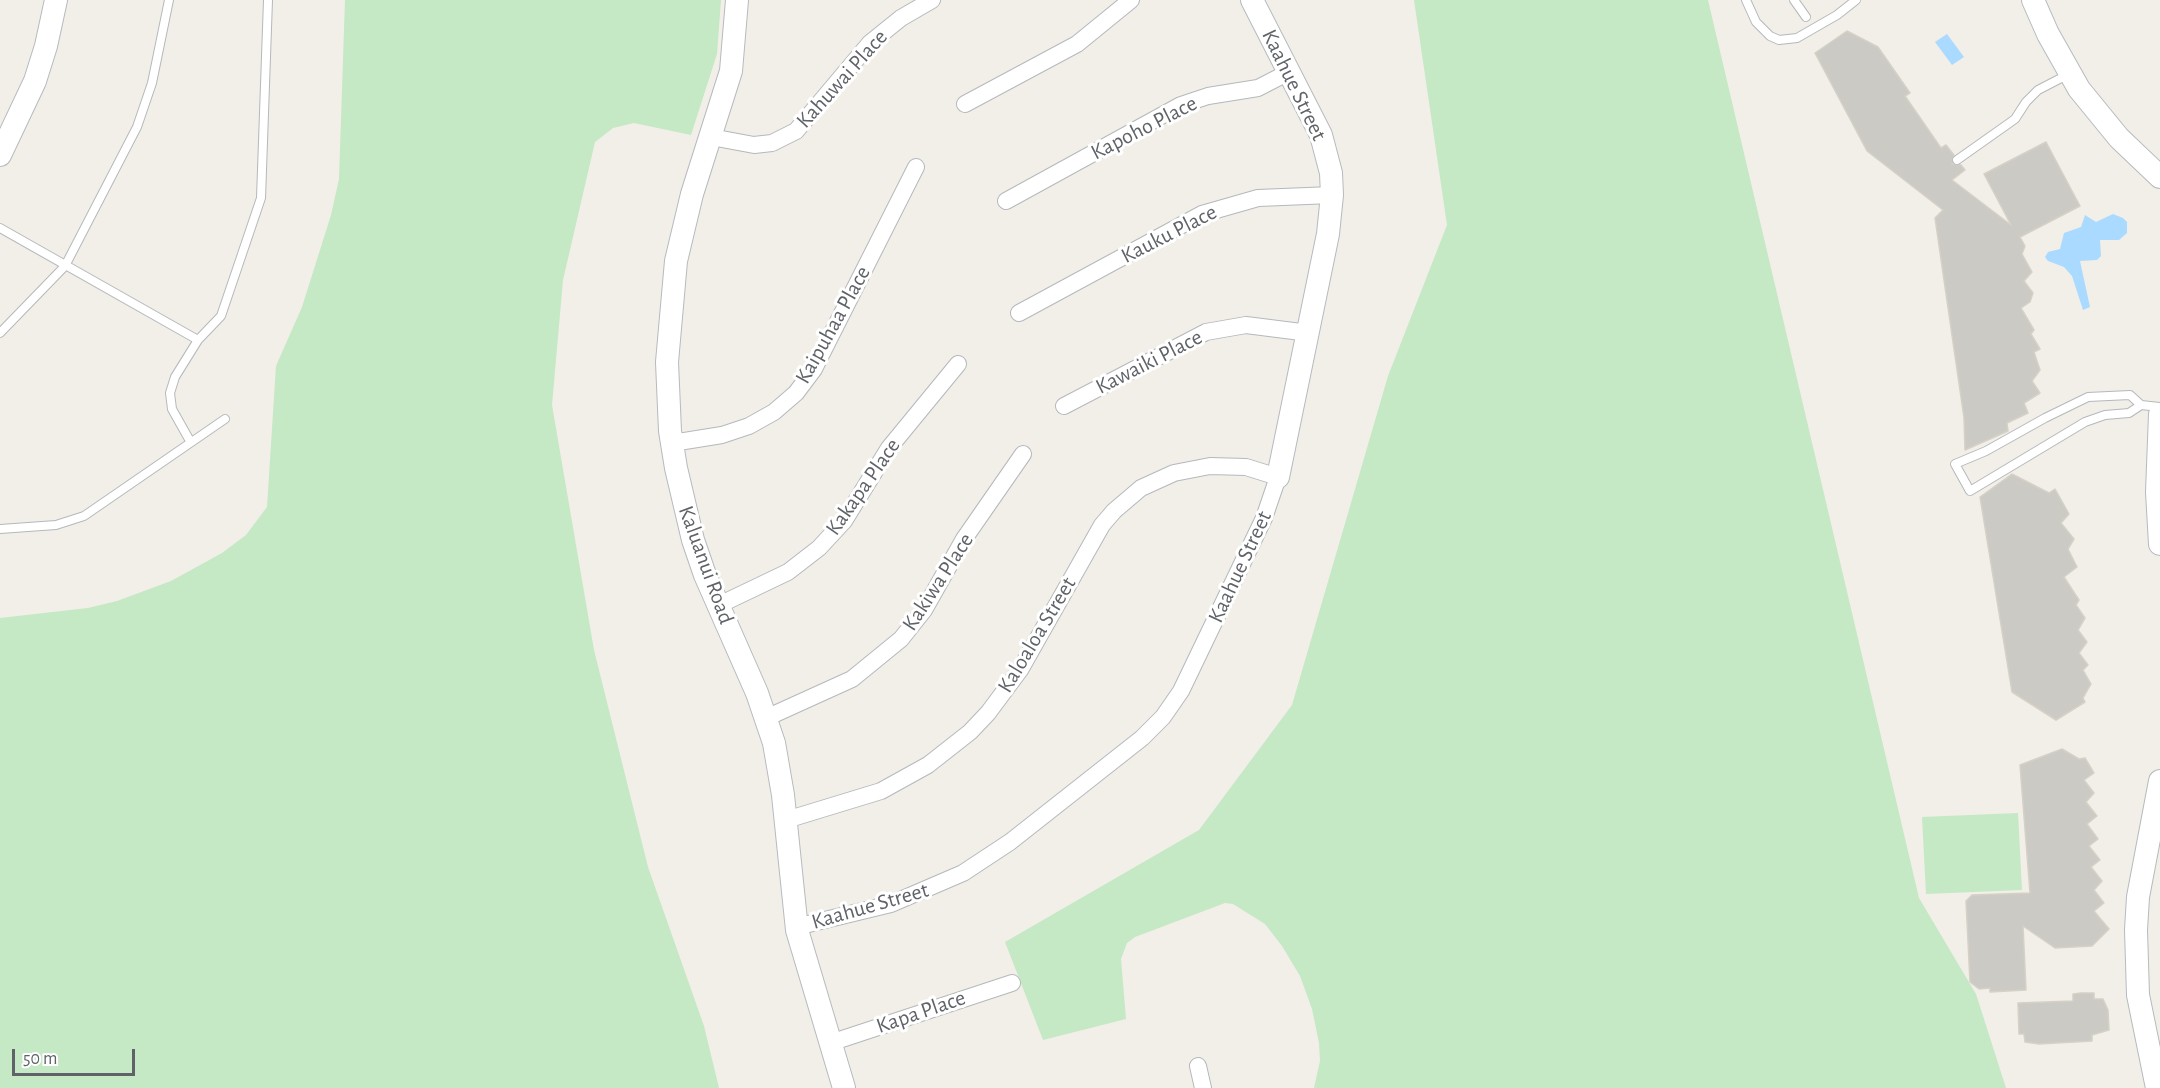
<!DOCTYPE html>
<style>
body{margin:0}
#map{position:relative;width:2160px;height:1088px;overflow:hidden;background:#f1efe8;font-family:"Alegreya Sans",sans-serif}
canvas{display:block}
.scale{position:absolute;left:12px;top:1049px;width:123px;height:27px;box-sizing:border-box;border:3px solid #5f6368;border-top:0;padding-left:8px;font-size:18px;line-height:21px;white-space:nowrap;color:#5f6368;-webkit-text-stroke:4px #fff;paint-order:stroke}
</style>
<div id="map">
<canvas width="2160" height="1088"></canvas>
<div class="scale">50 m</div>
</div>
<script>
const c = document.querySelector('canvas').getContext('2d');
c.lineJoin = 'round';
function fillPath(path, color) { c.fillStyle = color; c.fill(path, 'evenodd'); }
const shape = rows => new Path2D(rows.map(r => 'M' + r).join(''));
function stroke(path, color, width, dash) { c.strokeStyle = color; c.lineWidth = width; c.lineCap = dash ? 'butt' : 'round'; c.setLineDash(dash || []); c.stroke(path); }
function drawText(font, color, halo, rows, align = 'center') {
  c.font = font + ' "Alegreya Sans",sans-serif'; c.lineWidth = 6; c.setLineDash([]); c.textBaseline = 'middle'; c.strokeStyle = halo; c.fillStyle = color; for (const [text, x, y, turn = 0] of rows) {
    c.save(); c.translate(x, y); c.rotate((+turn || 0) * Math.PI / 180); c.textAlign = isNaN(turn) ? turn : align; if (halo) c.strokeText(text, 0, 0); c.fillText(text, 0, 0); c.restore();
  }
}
fillPath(shape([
 [345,0,721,0,717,54,691,135,634,123,613,128,595,142,563,280,552,405,594,650,648,867,704,1026,719,1088,0,1088,0,618,88,608,117,601,171,581,222,553,246,535,267,507,276,366,302,307,331,215,339,179],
 [1414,0,1708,0,1919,898,1976,994,2006,1088,1314,1088,1320,1061,1319,1043,1312,1009,1300,976,1282,946,1265,924,1233,904,1225,903,1135,937,1127,943,1121,959,1126,1019,1043,1040,1005,942,1199,830,1292,705,1388,376,1447,225],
 [2018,813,2022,890,1926,894,1922,817]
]), '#c5e8c5');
fillPath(shape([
 [1947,34,1964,57,1952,65,1935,42],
 [2113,214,2123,218,2127,222,2127,233,2119,240,2100,240,2101,256,2097,260,2080,261,2090,307,2083,310,2072,276,2064,267,2048,261,2045,257,2048,252,2060,249,2064,233,2081,227,2085,215,2096,222]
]), '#aadaff');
const building = shape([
 [1847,31,1878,47,1910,93,1905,96,1941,148,1946,145,1954,155,1952,164,1961,165,1965,170,1952,180,2011,225,1984,174,2046,142,2080,206,2020,237,2025,246,2022,254,2032,272,2024,281,2033,293,2030,302,2021,308,2034,330,2031,334,2040,349,2034,352,2040,370,2032,381,2040,393,2024,403,2028,413,2007,423,2008,431,1965,450,1964,418,1935,218,1943,210,1867,151,1815,53,1847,31],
 [2012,474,2049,493,2055,489,2069,514,2061,523,2074,539,2068,549,2077,567,2064,577,2079,600,2076,605,2085,618,2078,630,2087,642,2079,653,2088,665,2083,670,2091,684,2083,698,2085,702,2056,720,2012,692,1980,497,2012,474],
 [2062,749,2079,759,2085,758,2094,773,2084,780,2094,793,2086,802,2097,816,2087,824,2098,839,2089,846,2100,860,2091,867,2102,881,2094,890,2104,903,2094,911,2109,929,2092,946,2055,948,2023,926,2026,990,1990,992,1990,988,1979,989,1970,982,1966,901,1972,895,2030,893,2020,765,2062,749],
 [2081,993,2094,993,2094,999,2103,999,2108,1010,2109,1030,2092,1035,2092,1041,2039,1044,2025,1042,2024,1034,2019,1034,2018,1003,2073,1001,2073,994,2081,993]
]);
fillPath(building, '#cccac5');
stroke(building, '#d6d1c6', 1.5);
const lane = shape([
 [1746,0,1756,22,1770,36,1779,40,1797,38,1837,15,1856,0],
 [1794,0,1806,17],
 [1957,160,2015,119,2026,102,2038,90,2069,74],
 [0,228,198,340],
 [0,333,65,266,137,127,152,83,169,0],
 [2141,405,2129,413,2105,415,2085,422,1970,491,1955,464,1986,451,2045,418,2088,397,2130,395,2141,405,2160,407],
 [190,441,172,409,170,393,175,377,198,340,221,316,261,198,268,0],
 [0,529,56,525,84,516,225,419]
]);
const street = shape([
 [965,104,1077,44,1131,0],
 [711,137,754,145,772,143,796,131,870,43,901,18,932,0],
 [1006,201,1181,105,1208,96,1258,88,1289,72],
 [1019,313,1202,214,1258,198,1332,195],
 [1064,406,1206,332,1246,325,1309,333],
 [672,443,722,435,749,426,774,412,796,393,814,369,916,167],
 [719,605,788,572,819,548,844,521,889,448,958,364],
 [766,718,852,679,901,639,924,610,964,539,1023,454],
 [786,820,881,791,928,765,970,732,988,713,1020,670,1102,525,1114,511,1141,488,1174,473,1210,466,1246,467,1278,477,1264,518,1181,691,1163,717,1142,738,1010,842,963,873,891,904,796,927],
 [830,1043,1012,983],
 [1198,1066,1203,1088]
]);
const secondary = shape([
 [737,0,731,71,692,194,676,261,667,362,670,431,676,468,693,540,705,575,757,693,774,743,783,795,797,930,844,1088],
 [1252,0,1321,135,1331,173,1332,195,1328,234,1278,477],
 [2033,0,2048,34,2079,89,2119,138,2160,177],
 [0,155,35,81,46,46,56,0],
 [2160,414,2157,492,2160,544],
 [2157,1088,2138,995,2136,930,2138,897,2160,781]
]);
stroke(lane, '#b5b8bc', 10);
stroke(street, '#b5b8bc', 18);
stroke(secondary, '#b6babf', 24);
stroke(lane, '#fff', 8);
stroke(street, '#fff', 16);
stroke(secondary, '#fff', 22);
drawText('22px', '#5f6368', '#fff', [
 ["Kahuwai Place",842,79,-48],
 ["Kaahue Street",1294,85,64],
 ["Kapoho Place",1144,128,-27],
 ["Kauku Place",1169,234,-27],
 ["Kaipuhaa Place",833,325,-61],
 ["Kawaiki Place",1149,362,-27],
 ["Kakapa Place",863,487,-55],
 ["Kaluanui Road",706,565,70],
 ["Kaahue Street",1240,567,-65],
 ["Kakiwa Place",938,582,-57],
 ["Kaloaloa Street",1037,635,-59],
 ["Kaahue Street",870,906,-16],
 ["Kapa Place",921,1012,-19]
]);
</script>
